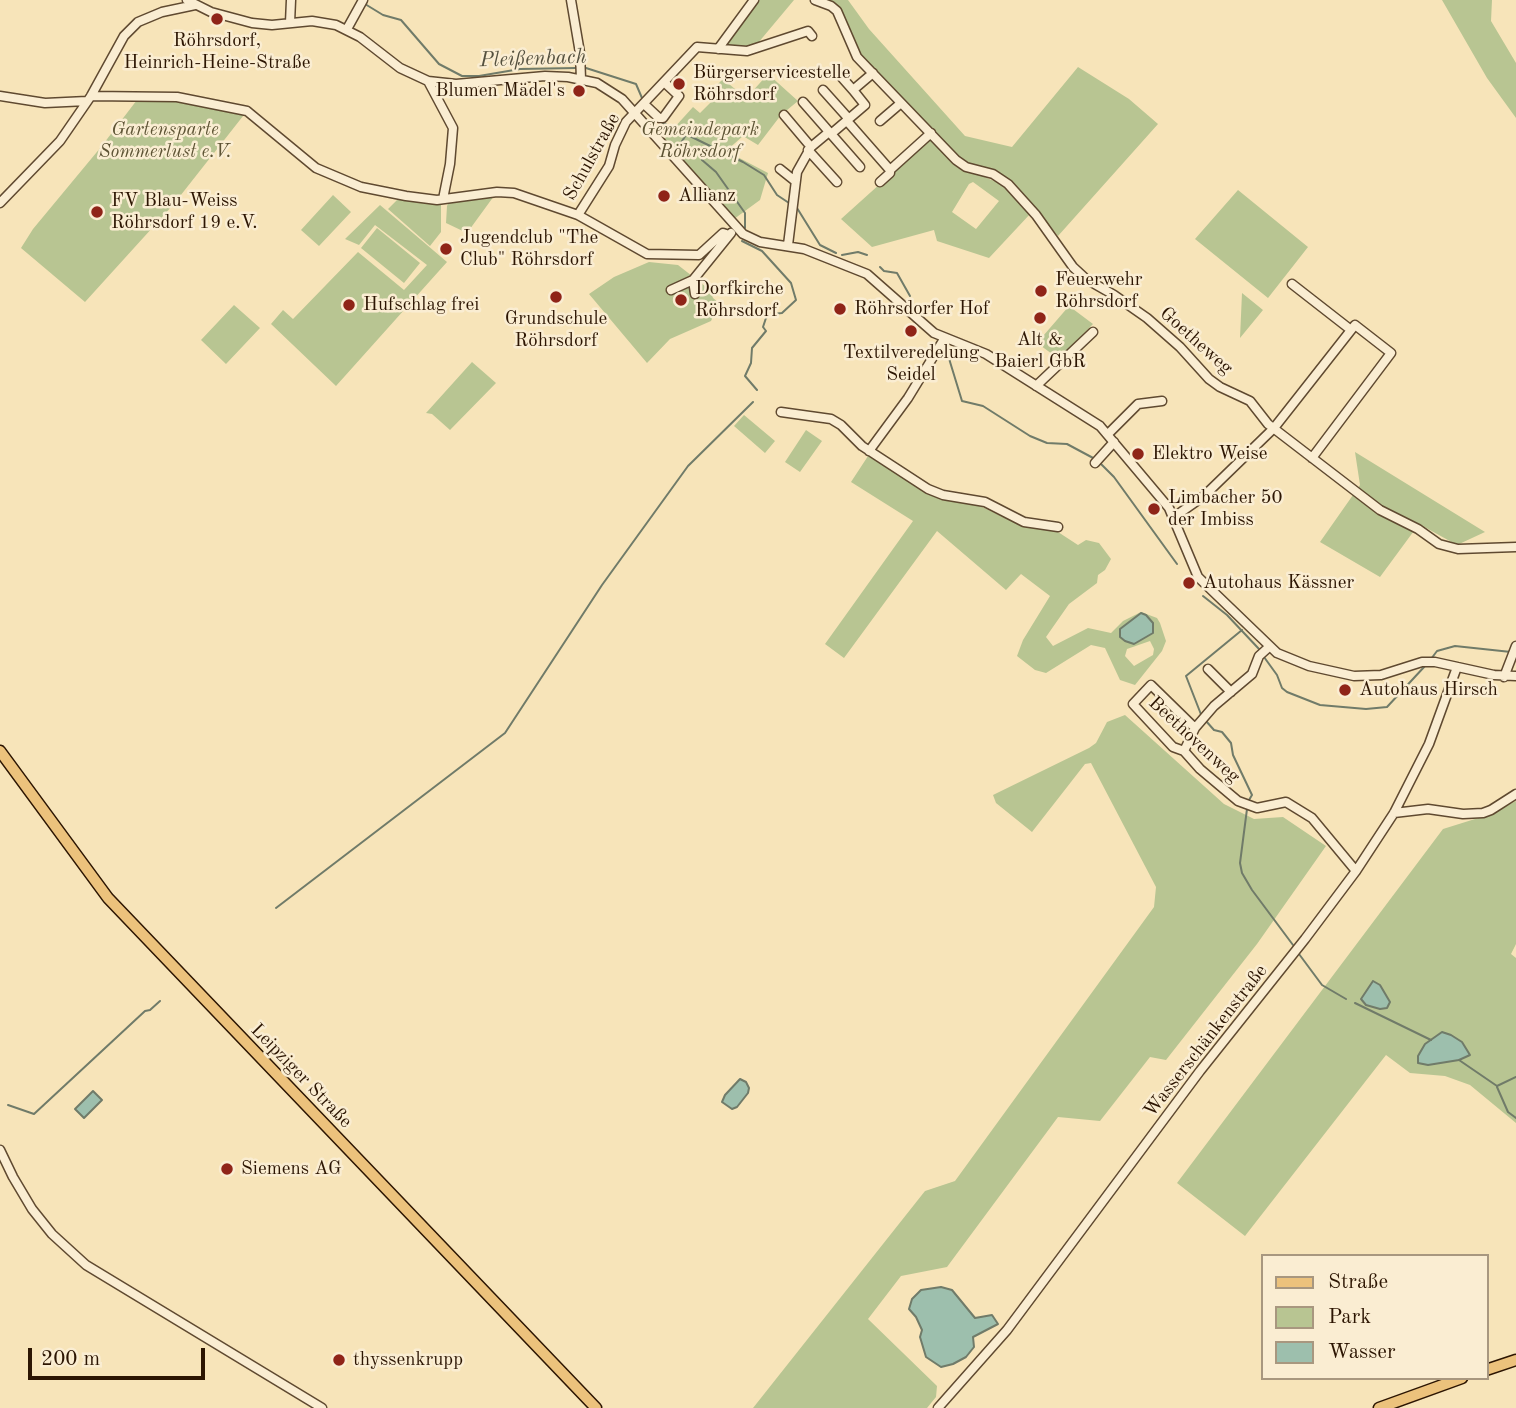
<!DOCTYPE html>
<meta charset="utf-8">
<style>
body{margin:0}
#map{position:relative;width:1516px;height:1408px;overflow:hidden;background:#f7e4b9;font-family:"Old Standard TT",serif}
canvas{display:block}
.legend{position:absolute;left:1261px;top:1254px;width:228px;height:126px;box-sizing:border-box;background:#faedd2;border:2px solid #a8977f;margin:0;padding:9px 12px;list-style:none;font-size:21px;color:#2c1502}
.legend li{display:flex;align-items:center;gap:14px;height:35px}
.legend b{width:35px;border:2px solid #a8977f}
.scale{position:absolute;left:28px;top:1348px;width:177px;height:32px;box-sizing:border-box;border:4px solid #2c1502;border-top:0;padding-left:9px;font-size:21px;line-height:24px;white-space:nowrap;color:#2c1502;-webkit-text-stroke:5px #faedd2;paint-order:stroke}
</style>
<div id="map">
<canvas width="1516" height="1408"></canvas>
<ul class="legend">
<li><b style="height:9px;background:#ecc27c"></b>Straße</li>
<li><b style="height:19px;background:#b8c592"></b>Park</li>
<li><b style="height:19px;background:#9dbfad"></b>Wasser</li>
</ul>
<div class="scale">200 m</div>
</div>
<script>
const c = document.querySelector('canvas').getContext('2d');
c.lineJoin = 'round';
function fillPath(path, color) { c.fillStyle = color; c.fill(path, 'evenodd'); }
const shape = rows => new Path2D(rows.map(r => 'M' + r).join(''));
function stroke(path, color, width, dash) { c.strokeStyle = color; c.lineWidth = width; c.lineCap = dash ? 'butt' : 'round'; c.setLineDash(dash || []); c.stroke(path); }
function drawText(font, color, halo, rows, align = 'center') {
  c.font = font + ' "Old Standard TT",serif'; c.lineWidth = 5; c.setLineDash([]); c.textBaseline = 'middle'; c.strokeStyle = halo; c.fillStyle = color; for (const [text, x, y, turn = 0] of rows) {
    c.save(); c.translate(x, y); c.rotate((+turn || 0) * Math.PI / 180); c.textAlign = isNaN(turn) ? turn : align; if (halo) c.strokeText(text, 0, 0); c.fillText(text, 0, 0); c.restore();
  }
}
fillPath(shape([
 [756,0,794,0,758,43,747,49,723,47],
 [823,0,848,0,869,29,965,136,1012,147,1078,67,1129,99,1158,124,1058,236,1015,184,991,171,966,164,940,139,856,50,841,13],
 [1442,0,1492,0,1491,21,1516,63,1516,118,1487,78],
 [768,74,798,101,781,115,758,145,743,136,726,151,768,173,760,200,734,219,664,139,693,107,700,113,712,101,707,95,723,79,741,94,750,94],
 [140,96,177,97,247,111,173,205,85,302,21,248,33,229,101,147],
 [931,138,956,165,1006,186,1031,213,989,258,937,241,934,230,872,247,841,219],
 [973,182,999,201,976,229,952,212,969,184],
 [1238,190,1308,247,1268,298,1195,239],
 [333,195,351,212,319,246,301,230],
 [401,196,441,204,441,232,430,246,388,209],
 [494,196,467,233,446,223,447,206,449,202],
 [380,205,447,262,336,386,271,324,283,310,293,319,358,252,404,290,427,265,375,225,359,245,345,239],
 [377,228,420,263,404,283,361,248],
 [649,262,678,265,710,290,713,298,719,303,711,321,670,339,647,363,589,294,614,277],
 [1242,293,1263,310,1240,338],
 [234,305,260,328,226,364,201,340],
 [1069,306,1093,324,1059,359,1037,343],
 [472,362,496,383,450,430,432,414,426,413],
 [744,415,775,441,765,453,734,426],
 [806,430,822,441,800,472,785,462],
 [1355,452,1485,532,1457,545,1419,524,1380,577,1320,542,1360,485],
 [870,453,902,477,941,500,978,505,1020,525,1058,532,1078,545,1086,540,1099,543,1111,559,1105,570,1098,575,1097,583,1069,604,1046,637,1053,646,1088,628,1111,633,1123,621,1141,612,1157,618,1160,623,1166,641,1162,651,1135,685,1120,680,1105,648,1091,645,1046,673,1035,670,1017,656,1023,640,1050,596,1021,574,1006,590,937,531,844,658,825,644,913,521,851,482],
 [1150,641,1154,649,1153,655,1134,666,1125,656,1127,649],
 [1125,715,1224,804,1254,819,1283,817,1326,846,1257,944,1166,1060,1150,1057,1100,1121,1058,1117,947,1267,901,1276,868,1319,937,1386,936,1397,927,1408,753,1408,925,1191,955,1181,1154,907,1156,887,1091,763,1085,764,1032,832,996,803,993,795,1089,748,1096,743,1107,722],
 [1516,801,1516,944,1511,954,1516,958,1516,1123,1470,1085,1445,1076,1410,1073,1386,1055,1245,1236,1177,1183,1443,829,1491,814]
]), '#b8c592');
const water = shape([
 [1141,613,1146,615,1153,623,1153,633,1134,644,1125,641,1120,637,1120,629,1141,613],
 [1373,981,1380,985,1390,1002,1387,1008,1380,1009,1366,1005,1361,999,1373,981],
 [1442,1032,1451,1035,1462,1042,1470,1055,1459,1060,1428,1065,1418,1063,1418,1056,1425,1044,1442,1032],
 [740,1079,746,1082,749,1088,748,1093,737,1107,732,1109,722,1102,725,1095,740,1079],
 [93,1091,102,1100,84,1118,75,1109,93,1091],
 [941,1287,952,1290,975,1318,992,1315,998,1324,973,1337,974,1347,966,1357,953,1364,941,1367,926,1357,920,1337,922,1330,916,1317,909,1309,912,1299,921,1290,941,1287]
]);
fillPath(water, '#9dbfad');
stroke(water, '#707b69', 2);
stroke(shape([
 [365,4,383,15,401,20,439,64,462,76,479,76,520,69,576,68],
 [586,68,636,84,642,98],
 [661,122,743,162,764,175,777,195,789,203],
 [686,135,677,149,690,151,696,155],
 [702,160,716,172,745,213,745,228],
 [797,208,820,245,836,253],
 [742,241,762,251,791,283,796,300,782,313,773,314,766,318,763,327,766,331,752,348,751,363,745,376,757,390],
 [842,255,858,252,867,255],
 [880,267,884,271,897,273,910,296],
 [947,352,962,401,983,406,1030,436,1047,443,1067,444,1095,459],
 [1099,462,1114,477,1177,564],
 [1203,596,1227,615,1259,649],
 [1264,657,1277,675,1282,688,1287,692,1320,705,1366,709,1387,707,1425,666],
 [1431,659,1437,651,1455,646,1511,652],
 [1202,717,1186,676,1242,630],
 [1206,721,1214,730,1222,732,1231,743,1233,755,1252,795,1249,800],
 [1247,809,1240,863,1242,873,1252,890,1293,945],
 [276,908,505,733,602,585,688,466,753,402],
 [1299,954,1322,985,1346,999],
 [1355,1003,1431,1040],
 [1459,1060,1497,1086,1516,1077],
 [1497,1087,1508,1112,1516,1118],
 [8,1105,34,1114,145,1011,150,1010,160,1001]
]), '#707b69', 2);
const minor = shape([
 [187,0,211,12,252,23,272,25,312,21,336,25,360,37,400,68,428,81,456,84,545,76,568,77,597,83,622,99,743,234,760,242,804,249,867,274,934,333,986,354,1100,426,1169,508,1198,577,1277,653,1309,666,1354,676,1381,675,1422,662,1435,662,1494,675,1516,676],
 [571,0,580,53,581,79],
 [815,0,831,6,837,11,857,57,956,160,966,167,993,174,1008,184,1036,215,1073,267,1086,279,1114,295,1147,318,1180,347,1209,379,1220,387,1250,401,1268,424,1380,510,1418,529,1439,544,1458,549,1516,547],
 [290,23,291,0],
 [347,29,363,0],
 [718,49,754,0],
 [838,73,853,90],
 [428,81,453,128,450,164,443,199],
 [823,90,849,119],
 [0,96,45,103,87,101],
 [91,96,177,97,247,111,316,168,361,187,406,196,437,200,497,192,514,193,578,215,647,254,699,255,723,233,729,235],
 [803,102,860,167],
 [644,104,659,118,663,118,679,96,664,82],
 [784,115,811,147],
 [847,121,890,170],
 [880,121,901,103],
 [831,134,865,105,853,90,873,73],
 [808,150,837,182],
 [780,169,795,181],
 [880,182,890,173,890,170,931,133],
 [0,203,60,141,91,96,124,36,138,22,162,12,195,5],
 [578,215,609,166,615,145,626,122,697,47,747,51,808,31,812,36],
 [788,245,797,172,811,147,829,132],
 [693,280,695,294],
 [1292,284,1351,330],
 [671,290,693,280,731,233],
 [1036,386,1093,332],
 [781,412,831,419,841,425,862,446,928,489,943,495,985,502,1024,522,1058,527],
 [1108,434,1138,404,1162,401],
 [869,451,908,398,944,339],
 [1095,463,1114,442],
 [1174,517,1204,496,1274,428,1355,325,1391,353,1312,458],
 [1269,647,1259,656,1252,674,1214,706,1195,728,1151,685,1133,704,1173,747,1184,751,1200,769,1238,801,1257,808,1286,802,1312,818,1356,871],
 [1208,669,1231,692],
 [1504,677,1516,646],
 [1184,751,1195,728],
 [1394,813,1428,809,1463,814,1483,813,1491,810,1516,794],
 [0,1150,13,1177,32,1209,52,1234,86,1265,322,1408],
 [938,1408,1007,1330,1200,1071,1305,939,1356,871,1394,813,1429,744,1457,667]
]);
const major = shape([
 [0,751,108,898,596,1408],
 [1486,1370,1516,1360],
 [1379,1408,1462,1378]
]);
stroke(minor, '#5f4930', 11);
stroke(major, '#2c1502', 13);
stroke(minor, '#faedd2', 8);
stroke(major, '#ecc27c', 10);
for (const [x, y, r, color] of [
 [217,19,7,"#8f2418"],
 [679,84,7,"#8f2418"],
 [579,91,7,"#8f2418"],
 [664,196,7,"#8f2418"],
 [97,212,7,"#8f2418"],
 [446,249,7,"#8f2418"],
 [1041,291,7,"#8f2418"],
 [556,297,7,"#8f2418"],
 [681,300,7,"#8f2418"],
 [349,305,7,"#8f2418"],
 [840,309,7,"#8f2418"],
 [1040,318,7,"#8f2418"],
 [911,331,7,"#8f2418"],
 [1138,454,7,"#8f2418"],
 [1154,509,7,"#8f2418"],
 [1189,583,7,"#8f2418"],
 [1345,690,7,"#8f2418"],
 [227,1169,7,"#8f2418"],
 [339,1360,7,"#8f2418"]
]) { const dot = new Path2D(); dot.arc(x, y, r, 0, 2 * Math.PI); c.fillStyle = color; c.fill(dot); stroke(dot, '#faedd2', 2.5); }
drawText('19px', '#2c1502', '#faedd2', [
 ["Röhrsdorf,",217,41,"center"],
 ["Heinrich-Heine-Straße",217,63,"center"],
 ["Bürgerservicestelle",693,73],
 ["Röhrsdorf",693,95],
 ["Blumen Mädel's",565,91,"right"],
 ["Allianz",678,196],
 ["FV Blau-Weiss",111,201],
 ["Röhrsdorf 19 e.V.",111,223],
 ["Jugendclub \"The",460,238],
 ["Club\" Röhrsdorf",460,260],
 ["Feuerwehr",1055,280],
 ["Röhrsdorf",1055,302],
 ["Dorfkirche",695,289],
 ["Röhrsdorf",695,311],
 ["Hufschlag frei",363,305],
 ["Röhrsdorfer Hof",854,309],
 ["Grundschule",556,319,"center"],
 ["Röhrsdorf",556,341,"center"],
 ["Alt &",1040,340,"center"],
 ["Baierl GbR",1040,362,"center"],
 ["Textilveredelung",911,353,"center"],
 ["Seidel",911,375,"center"],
 ["Elektro Weise",1152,454],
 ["Limbacher 50",1168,498],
 ["der Imbiss",1168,520],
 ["Autohaus Kässner",1203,583],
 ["Autohaus Hirsch",1359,690],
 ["Siemens AG",241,1169],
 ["thyssenkrupp",353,1360]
], 'left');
drawText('italic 19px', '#5d5334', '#faedd2', [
 ["Gartensparte",165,130],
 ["Sommerlust e.V.",165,152],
 ["Gemeindepark",700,130],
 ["Röhrsdorf",700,152]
]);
drawText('19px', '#2c1502', '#faedd2', [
 ["Schulstraße",592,157,-61],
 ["Goetheweg",1196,341,42],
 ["Beethovenweg",1194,740,43],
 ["Wasserschänkenstraße",1206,1041,-52],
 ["Leipziger Straße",301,1076,46]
]);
drawText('italic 21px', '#54503e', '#faedd2', [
 ["Pleißenbach",533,59,-2]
]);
</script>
